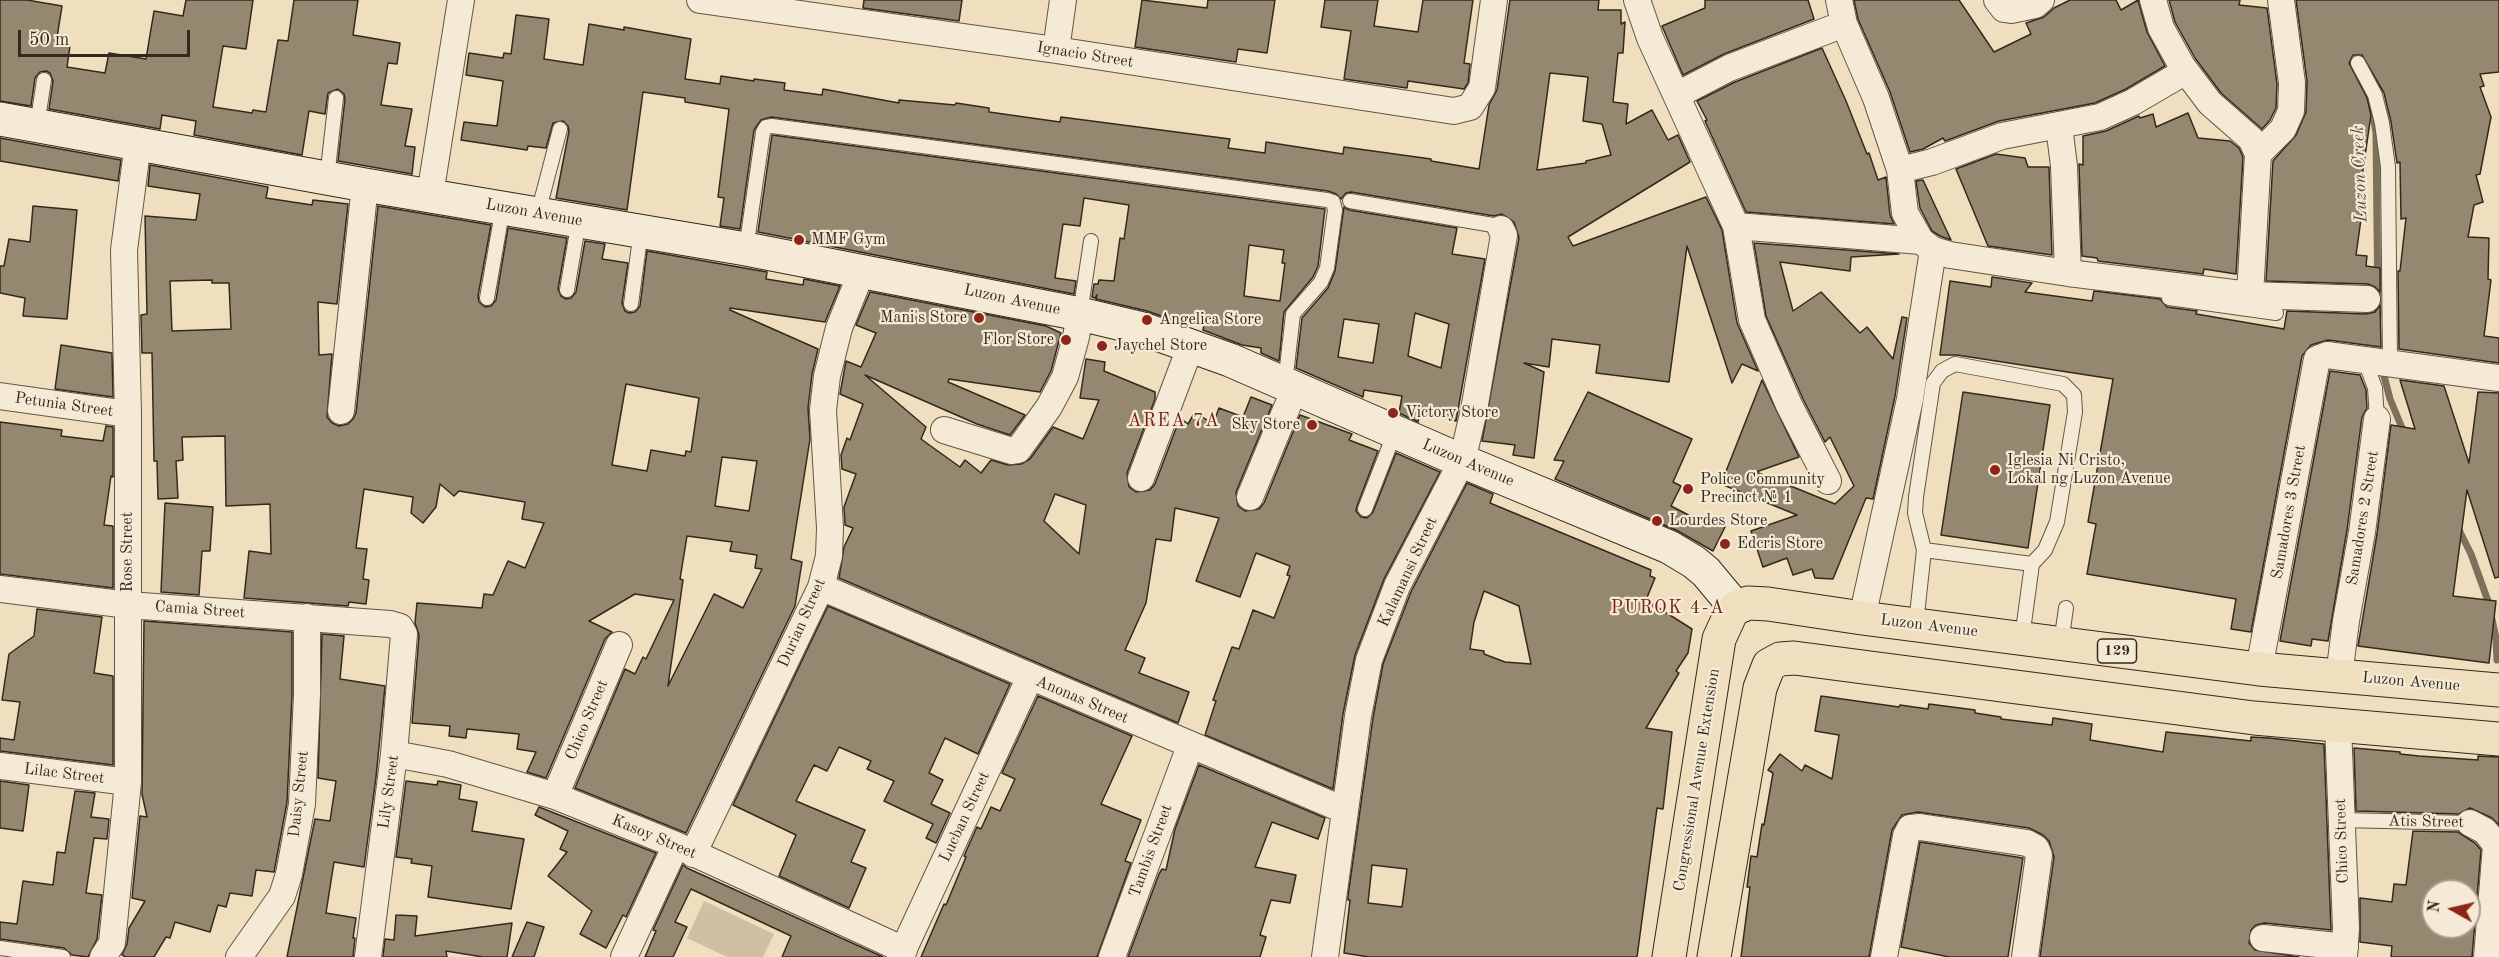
<!DOCTYPE html>
<meta charset="utf-8">
<style>
body{margin:0}
#map{position:relative;width:2499px;height:957px;overflow:hidden;background:#efdfbf;font-family:"Old Standard TT",serif}
canvas{display:block}
.north{position:absolute;left:2421px;top:879px;width:60px;height:60px;box-sizing:border-box;background:#f5ead5;border:2px solid #a79d8b;border-radius:50%;rotate:278deg;font-size:16px;font-weight:700;line-height:24px;text-align:center;color:#33291d}
.north::after{content:'';display:block;margin:auto;width:21px;height:27px;background:#8f2418;clip-path:polygon(50% 0,100% 100%,50% 72%,0 100%)}
.scale{position:absolute;left:18px;top:30px;width:172px;height:27px;box-sizing:border-box;border:3px solid #33291d;border-top:0;padding-left:8px;font-size:18px;line-height:21px;white-space:nowrap;color:#33291d;-webkit-text-stroke:4px #f5ead5;paint-order:stroke}
</style>
<div id="map">
<canvas width="2499" height="957"></canvas>
<div class="north">N</div>
<div class="scale">50 m</div>
</div>
<script>
const c = document.querySelector('canvas').getContext('2d');
c.lineJoin = 'round';
function fillPath(path, color) { c.fillStyle = color; c.fill(path, 'evenodd'); }
const shape = rows => new Path2D(rows.map(r => 'M' + r).join(''));
function stroke(path, color, width, dash) { c.strokeStyle = color; c.lineWidth = width; c.lineCap = dash ? 'butt' : 'round'; c.setLineDash(dash || []); c.stroke(path); }
function drawText(font, color, halo, rows, align = 'center') {
  c.font = font + ' "Old Standard TT",serif'; c.lineWidth = 4.5; c.setLineDash([]); c.textBaseline = 'middle'; c.strokeStyle = halo; c.fillStyle = color; for (const [text, x, y, turn = 0] of rows) {
    c.save(); c.translate(x, y); c.rotate((+turn || 0) * Math.PI / 180); c.textAlign = isNaN(turn) ? turn : align; if (halo) c.strokeText(text, 0, 0); c.fillText(text, 0, 0); c.restore();
  }
}
fillPath(shape([
 [704,901,774,934,763,957,727,957,687,938]
]), '#cfc0a3');
stroke(shape([
 [2346,55,2372,109,2376,133,2378,316],
 [2383,372,2390,399,2405,435],
 [2458,528,2471,554,2488,601,2496,638,2497,660]
]), '#7d715d', 7);
const building = shape([
 [0,0,27,0,62,6,56,44,70,46,67,67,105,73,109,53,146,59,154,11,183,16,186,0,253,0,246,49,223,46,213,107,252,113,253,110,266,112,278,40,288,41,294,0,358,0,353,35,400,43,397,64,388,63,381,105,412,109,405,146,415,147,412,174,338,161,345,99,344,94,338,89,328,93,325,114,309,111,302,155,194,135,196,121,162,115,160,129,49,109,53,81,50,73,46,71,40,72,35,78,31,106,0,101,0,0],
 [864,0,962,0,959,21,863,8,864,0],
 [1142,0,1207,8,1208,0,1275,0,1267,53,1238,49,1236,62,1135,47,1142,0],
 [1325,0,1378,0,1374,26,1418,32,1423,0,1473,0,1464,63,1470,64,1468,83,1464,89,1408,81,1407,88,1344,79,1351,31,1321,27,1325,0],
 [1510,0,1599,0,1598,10,1621,10,1621,24,1625,22,1623,53,1618,53,1613,102,1628,104,1626,124,1652,110,1668,140,1678,135,1690,162,1568,237,1573,246,1706,197,1722,230,1737,323,1758,371,1742,364,1732,383,1687,246,1669,382,1596,373,1600,345,1552,339,1549,367,1524,363,1544,372,1534,458,1513,455,1515,445,1482,441,1519,238,1514,222,1502,214,1494,216,1351,192,1346,193,1341,199,1336,194,1328,191,771,117,761,120,754,130,740,229,720,226,724,198,718,197,729,109,685,102,685,98,643,92,627,210,556,198,569,131,568,126,563,121,553,123,546,148,528,146,527,150,461,140,464,122,497,126,503,81,466,75,469,53,503,58,504,53,511,54,516,15,549,19,544,59,583,65,589,24,624,30,624,27,691,39,685,79,720,84,721,76,754,81,754,79,785,83,784,90,822,95,823,89,899,103,899,100,955,105,956,103,989,108,989,112,1060,122,1061,117,1230,139,1228,148,1265,153,1266,142,1343,154,1344,147,1431,159,1431,161,1479,169,1489,105,1497,90,1510,0],
 [1550,73,1588,77,1583,121,1602,124,1611,155,1586,161,1586,163,1537,170,1550,73],
 [1705,0,1808,0,1814,19,1724,54,1683,75,1662,26,1705,8,1705,0],
 [1854,0,1959,0,1994,52,2031,34,2026,23,2044,17,2054,8,2070,0,2116,0,2121,10,2138,0,2147,32,2165,66,2126,89,2095,103,1999,121,1945,141,1943,138,1923,149,1910,152,1890,92,1858,19,1854,0],
 [2169,0,2240,0,2239,5,2267,8,2277,84,2276,108,2270,120,2262,129,2221,93,2195,58,2175,22,2169,0],
 [2296,0,2499,0,2499,72,2480,74,2484,86,2480,87,2491,117,2480,174,2476,175,2483,202,2474,205,2468,237,2489,238,2488,279,2491,280,2484,336,2499,338,2499,363,2399,349,2398,271,2400,271,2406,218,2401,219,2400,162,2397,163,2391,122,2384,93,2362,55,2353,55,2349,63,2367,98,2371,115,2358,204,2363,205,2356,255,2367,256,2366,266,2380,268,2380,292,2375,287,2368,284,2266,281,2273,161,2296,135,2306,112,2307,81,2296,0],
 [1822,48,1846,101,1867,154,1869,153,1878,180,1886,177,1890,215,1894,224,1746,212,1705,121,1707,120,1697,101,1735,82,1822,48],
 [2188,113,2198,138,2230,141,2239,148,2243,157,2236,274,2204,269,2203,274,2098,261,2097,258,2082,256,2079,164,2083,165,2083,136,2106,131,2139,116,2140,118,2153,114,2156,127,2188,113],
 [772,135,1325,209,1318,266,1313,277,1284,312,1279,361,1261,353,1261,348,1242,345,1203,330,1204,325,1176,321,1147,311,1096,299,1097,295,1095,298,1092,297,1094,284,1098,284,1099,280,1114,281,1120,238,1124,239,1129,205,1084,198,1080,226,1063,224,1055,278,1076,281,1074,294,758,232,772,135],
 [1249,245,1284,250,1282,263,1285,263,1280,301,1244,296,1249,245],
 [0,138,121,160,118,181,0,161,0,138],
 [1996,154,2025,158,2028,167,2049,167,2052,255,1988,246,1956,169,1996,154],
 [150,165,268,187,266,198,312,205,313,200,348,204,337,304,318,302,319,355,332,354,327,417,332,423,339,426,348,424,353,419,356,413,378,206,491,225,478,296,479,302,485,307,491,306,496,300,508,228,567,238,558,289,561,296,566,299,571,298,576,292,585,241,605,244,602,259,628,263,622,303,625,311,629,313,635,312,640,306,647,251,767,272,766,279,803,285,804,279,840,286,825,322,730,308,730,310,818,349,812,374,808,408,810,439,791,559,802,562,795,606,686,833,575,788,625,669,635,674,643,657,646,659,674,600,635,594,589,621,612,632,605,639,546,778,527,772,536,752,517,749,519,734,467,729,466,738,449,736,450,726,412,723,419,635,415,623,417,603,482,608,484,594,493,595,508,561,525,568,544,523,522,519,525,502,459,491,454,496,440,484,436,507,423,523,411,513,413,497,364,489,356,548,367,549,363,579,369,580,366,604,349,602,348,606,244,598,249,551,271,554,270,504,226,506,225,436,182,437,183,460,176,461,178,498,158,499,157,461,154,461,152,353,142,353,141,315,147,314,145,216,196,220,200,194,148,186,150,165],
 [212,280,212,283,229,283,231,329,172,331,170,281,212,280],
 [626,384,699,398,691,452,686,451,685,456,651,450,647,471,612,465,626,384],
 [722,457,757,461,749,511,715,506,722,457],
 [687,536,732,542,730,551,757,555,755,568,762,569,743,608,714,594,668,686,683,580,680,579,687,536],
 [1923,180,1951,240,1940,236,1932,231,1920,208,1916,181,1923,180],
 [33,206,77,210,67,319,23,316,25,298,0,293,0,266,4,266,9,239,30,242,33,206],
 [1344,207,1349,210,1457,228,1452,254,1485,259,1456,421,1420,412,1418,422,1399,413,1402,396,1364,390,1363,397,1296,368,1302,318,1328,288,1335,271,1344,207],
 [1415,313,1449,324,1441,368,1408,356,1415,313],
 [1344,319,1379,324,1373,363,1338,357,1344,319],
 [1754,243,1899,254,1851,257,1850,271,1780,262,1793,311,1821,292,1860,333,1867,327,1893,359,1902,317,1907,318,1895,396,1873,499,1866,498,1833,579,1815,578,1812,569,1793,575,1787,558,1763,567,1751,531,1797,515,1721,484,1762,380,1799,457,1756,472,1835,504,1854,486,1830,437,1825,442,1803,399,1766,316,1754,243],
 [1992,277,2032,283,2025,292,2092,301,2094,291,2160,299,2167,307,2197,311,2196,314,2284,329,2287,311,2366,314,2375,312,2380,305,2381,347,2328,340,2311,345,2302,356,2251,632,2231,629,2236,599,2087,574,2096,524,2088,522,2113,379,1957,355,1940,355,1950,281,1991,287,1992,277],
 [870,292,1046,326,1061,333,1051,371,1040,392,949,379,948,382,1025,415,1010,435,977,424,865,375,926,427,921,439,960,467,965,460,981,473,991,460,1008,465,1021,464,1030,459,1053,427,1083,439,1099,400,1080,398,1086,359,1105,362,1104,371,1155,392,1155,399,1127,473,1129,487,1136,492,1150,490,1155,484,1180,418,1188,424,1195,412,1213,424,1219,408,1243,417,1251,397,1272,405,1236,492,1238,506,1245,511,1259,509,1264,503,1300,415,1352,434,1349,440,1378,451,1357,506,1356,511,1361,517,1367,518,1373,512,1396,453,1440,472,1384,579,1355,655,1343,714,1333,789,1205,735,1216,701,1213,700,1232,647,1239,649,1253,610,1274,618,1290,576,1287,575,1290,566,1256,553,1240,597,1196,581,1219,518,1175,508,1171,541,1156,539,1146,603,1125,650,1145,658,1139,673,1189,692,1178,723,839,578,844,547,853,528,845,525,844,507,856,474,842,469,841,455,847,438,850,440,863,404,840,394,846,361,861,367,876,333,856,325,870,292],
 [1055,494,1086,505,1079,554,1044,521,1055,494],
 [61,345,112,353,113,397,55,389,61,345],
 [2330,371,2360,375,2366,390,2367,408,2362,417,2347,530,2328,641,2312,639,2311,646,2280,641,2330,371],
 [2400,380,2444,386,2469,463,2478,392,2499,393,2499,577,2495,578,2467,490,2453,596,2496,601,2489,663,2358,646,2377,534,2391,425,2415,429,2400,380],
 [1588,392,1692,439,1673,482,1681,486,1671,506,1706,524,1709,519,1725,527,1713,551,1676,530,1555,479,1564,461,1554,460,1588,392],
 [1963,392,2050,405,2028,548,1941,535,1963,392],
 [0,422,62,430,61,436,103,441,106,426,113,427,113,477,111,476,104,525,113,526,113,588,0,574,0,422],
 [1467,483,1493,494,1490,503,1651,570,1650,576,1655,578,1646,600,1692,629,1688,653,1676,671,1679,673,1646,728,1672,732,1663,809,1657,808,1637,957,1369,957,1344,953,1350,900,1348,900,1348,896,1373,718,1383,664,1411,592,1467,483],
 [1484,591,1519,606,1531,664,1505,662,1484,654,1484,651,1470,649,1474,622,1484,591],
 [1372,865,1407,869,1402,907,1368,903,1372,865],
 [165,503,213,507,210,551,202,551,199,595,161,592,165,503],
 [828,606,1010,684,978,754,945,738,929,773,943,780,931,804,950,813,936,843,926,838,933,824,884,801,894,781,867,769,871,761,839,747,827,771,814,765,796,801,865,830,851,862,866,868,849,908,779,876,796,835,733,805,828,606],
 [37,609,102,617,94,673,113,676,113,765,0,751,0,738,14,740,20,702,2,700,9,654,34,636,37,609],
 [144,621,292,632,292,695,287,802,274,872,256,870,252,896,230,893,226,907,218,905,210,932,175,922,170,938,166,937,154,957,126,957,122,955,127,944,129,928,145,901,132,898,140,816,147,817,142,794,144,621],
 [322,634,344,636,340,679,385,686,376,777,364,867,334,862,326,913,356,918,353,938,355,938,353,957,287,957,315,819,330,821,336,781,318,778,322,634],
 [1038,696,1132,736,1101,804,1141,820,1125,861,1131,863,1097,957,921,957,944,904,946,905,966,857,964,856,977,827,981,829,991,807,1000,811,1015,779,1002,773,1038,696],
 [1821,696,1899,707,1900,705,1928,709,1929,704,1975,710,1975,713,2001,717,2001,719,2052,725,2053,718,2092,724,2090,740,2163,752,2166,732,2251,741,2251,737,2269,738,2324,744,2331,930,2265,923,2256,925,2251,930,2249,943,2255,950,2299,957,2040,957,2054,857,2049,841,2043,835,2029,828,1918,812,1902,815,1892,830,1869,957,1741,957,1750,887,1747,887,1751,856,1757,857,1762,824,1764,825,1773,773,1768,770,1780,754,1802,771,1805,765,1832,779,1839,735,1815,731,1821,696],
 [2354,748,2400,752,2400,754,2419,756,2478,760,2478,756,2499,757,2499,825,2492,818,2470,808,2459,814,2356,811,2354,748],
 [1199,765,1325,818,1318,839,1272,822,1255,867,1296,875,1290,903,1271,900,1260,935,1266,937,1260,957,1128,957,1159,874,1162,869,1166,870,1175,829,1199,765],
 [0,781,29,785,23,831,0,828,0,781],
 [406,781,437,785,438,781,461,785,459,799,477,802,472,831,524,839,511,909,428,897,432,866,411,863,412,859,396,857,406,781],
 [75,791,95,793,91,817,109,819,107,839,94,838,86,893,102,895,97,939,88,957,72,955,64,948,0,939,0,922,17,924,23,881,53,885,57,852,65,853,75,791],
 [539,807,656,853,626,917,623,915,606,948,580,934,592,911,548,876,567,852,560,849,568,831,535,815,539,807],
 [2413,831,2458,832,2475,843,2481,850,2472,957,2391,957,2392,946,2360,942,2360,898,2392,902,2394,884,2406,885,2413,831],
 [2433,891,2469,891,2469,927,2433,927,2433,891],
 [1920,842,2023,858,2008,957,1949,957,1901,947,1920,842],
 [683,865,687,868,883,957,782,957,791,936,691,889,675,922,687,927,673,957,645,957,656,931,653,930,683,865],
 [396,915,417,916,415,936,512,923,507,957,483,957,446,951,447,957,383,957,385,939,394,940,396,915],
 [527,922,544,927,534,957,512,957,527,922]
]);
fillPath(building, '#958871');
stroke(building, '#33291d', 1.5);
const service = shape([
 [2358,63,2375,95,2382,123,2388,167,2390,364],
 [37,126,44,80],
 [327,178,336,98],
 [1350,201,1493,225,1501,229],
 [538,213,560,129],
 [746,249,763,132,766,127,772,126,1327,200,1333,202,1335,210,1327,268,1321,282,1293,314,1285,384],
 [567,290,579,220],
 [487,298,503,207],
 [2169,298,2276,313],
 [631,304,641,231],
 [1080,314,1091,241],
 [2365,361,2375,388,2377,419],
 [1365,509,1395,432],
 [1924,550,1915,513,1916,497,1933,383,1942,371,1955,364,2063,384,2074,395,2075,412,2057,522,2045,550,2032,564],
 [1916,624,1924,550,2032,564,2022,638],
 [2061,643,2066,608],
 [2341,820,2470,823],
 [0,948,63,957]
]);
const minor = shape([
 [700,0,1056,50,1454,111,1470,107,1482,88,1494,0],
 [1637,0,1650,38,1736,226,1752,320,1789,405,1828,481],
 [1839,0,1844,24,1876,98,1900,170,1905,213,1921,241,1933,250,1950,255,2068,273,2250,295,2367,299],
 [1997,0,2004,9,2011,10,2035,5,2041,0],
 [2153,0,2161,28,2182,66,2210,103,2251,139,2258,154,2250,295],
 [1056,50,1063,0],
 [1677,95,1729,68,1844,24],
 [2059,126,2064,166,2068,273],
 [2258,154,2283,129,2291,111,2292,83,2281,0],
 [1900,170,1932,162,2002,136,2100,117,2133,102,2186,71],
 [430,195,461,0],
 [1736,226,1921,241],
 [0,396,128,414],
 [341,411,365,185],
 [944,430,1012,451,1018,450,1049,407,1065,377,1076,337,1080,314],
 [1141,478,1191,345],
 [1250,497,1295,388],
 [821,587,1344,810],
 [0,589,128,605,390,624,400,627,404,634,394,754,368,957],
 [1862,618,1910,399,1933,250],
 [2259,669,2317,359,2327,355,2499,378],
 [2339,676,2346,621,2362,532,2377,419],
 [2338,725,2346,928,2344,957],
 [394,754,448,764,555,796,676,845,904,950],
 [0,766,128,782],
 [555,796,619,645],
 [2470,823,2485,831,2496,845,2487,957],
 [693,854,821,587,829,556,830,528,823,410,827,376,839,328,862,271],
 [2263,938,2345,947],
 [103,957,112,943,128,782,128,414,124,250,138,143],
 [239,957,282,896,289,874,302,804,307,695,307,617],
 [624,957,676,845],
 [900,957,1030,677],
 [1112,957,1190,746],
 [1325,957,1358,716,1369,660,1397,586,1462,461,1474,410,1504,235,1501,229],
 [1884,957,1906,836,1910,828,1920,827,2027,843,2036,848,2039,855,2025,957]
]);
const secondary = shape([
 [0,119,365,185,746,249,1080,314,1143,329,1230,360,1462,461,1669,547,1694,562,1706,572,1736,608]
]);
const primary = shape([
 [1669,957,1719,639,1731,613,1736,608,1748,603,1768,604,1862,618,2259,669,2499,690],
 [1714,957,1760,688,1769,665,1780,659,1794,658,2254,718,2499,739]
]);
stroke(service, '#625646', 16);
stroke(minor, '#625646', 28);
stroke(secondary, '#33291d', 35);
stroke(primary, '#33291d', 35);
stroke(service, '#f5ead5', 14);
stroke(minor, '#f5ead5', 26);
stroke(secondary, '#f5ead5', 33);
stroke(primary, '#efdfbf', 33);
for (const [x, y, r, color] of [
 [799,240,6,"#8f2418"],
 [979,318,6,"#8f2418"],
 [1147,320,6,"#8f2418"],
 [1066,340,6,"#8f2418"],
 [1102,346,6,"#8f2418"],
 [1393,413,6,"#8f2418"],
 [1312,425,6,"#8f2418"],
 [1995,470,6,"#8f2418"],
 [1688,489,6,"#8f2418"],
 [1657,521,6,"#8f2418"],
 [1725,544,6,"#8f2418"]
]) { const dot = new Path2D(); dot.arc(x, y, r, 0, 2 * Math.PI); c.fillStyle = color; c.fill(dot); stroke(dot, '#f5ead5', 2); }
for (const [x, y, w] of [
 [2117,651,39]
]) { const box = new Path2D(); box.roundRect(x - w / 2, y - 12, w, 24, 4.5); c.fillStyle = '#f5ead5'; c.fill(box); stroke(box, '#33291d', 1.5); }
drawText('bold 15px', '#33291d', null, [
 ["129",2117,651]
]);
drawText('16px', '#33291d', '#f5ead5', [
 ["Ignacio Street",1085,55,9],
 ["Luzon Avenue",534,213,10],
 ["Luzon Avenue",1012,300,12],
 ["Petunia Street",64,405,8],
 ["Luzon Avenue",1468,463,23],
 ["Samadores 3 Street",2289,512,-80],
 ["Samadores 2 Street",2363,518,-81],
 ["Rose Street",128,552,-90],
 ["Kalamansi Street",1408,572,-65],
 ["Camia Street",200,610,4],
 ["Durian Street",802,623,-66],
 ["Luzon Avenue",1929,626,7],
 ["Luzon Avenue",2411,682,5],
 ["Anonas Street",1082,700,23],
 ["Chico Street",587,720,-67],
 ["Lilac Street",64,774,7],
 ["Congressional Avenue Extension",1697,780,-81],
 ["Lily Street",389,792,-82],
 ["Daisy Street",299,794,-84],
 ["Lucban Street",965,817,-65],
 ["Atis Street",2426,822,1],
 ["Kasoy Street",654,837,23],
 ["Chico Street",2342,841,-92],
 ["Tambis Street",1151,851,-70]
]);
drawText('16px', '#33291d', '#f5ead5', [
 ["MMF Gym",811,240],
 ["Mani's Store",967,318,"right"],
 ["Angelica Store",1159,320],
 ["Flor Store",1054,340,"right"],
 ["Jaychel Store",1114,346],
 ["Victory Store",1405,413],
 ["Sky Store",1300,425,"right"],
 ["Iglesia Ni Cristo,",2007,461],
 ["Lokal ng Luzon Avenue",2007,479],
 ["Police Community",1700,480],
 ["Precinct № 1",1700,498],
 ["Lourdes Store",1669,521],
 ["Edcris Store",1737,544]
], 'left');
drawText('italic 18px', '#584d3d', '#f5ead5', [
 ["Luzon Creek",2360,174,-92]
]);
c.letterSpacing = '1.5px';
drawText('18px', '#7a1f14', '#f5ead5', [
 ["AREA 7A",1174,421],
 ["PUROK 4-A",1668,608]
]);
c.letterSpacing = '0px';
</script>
